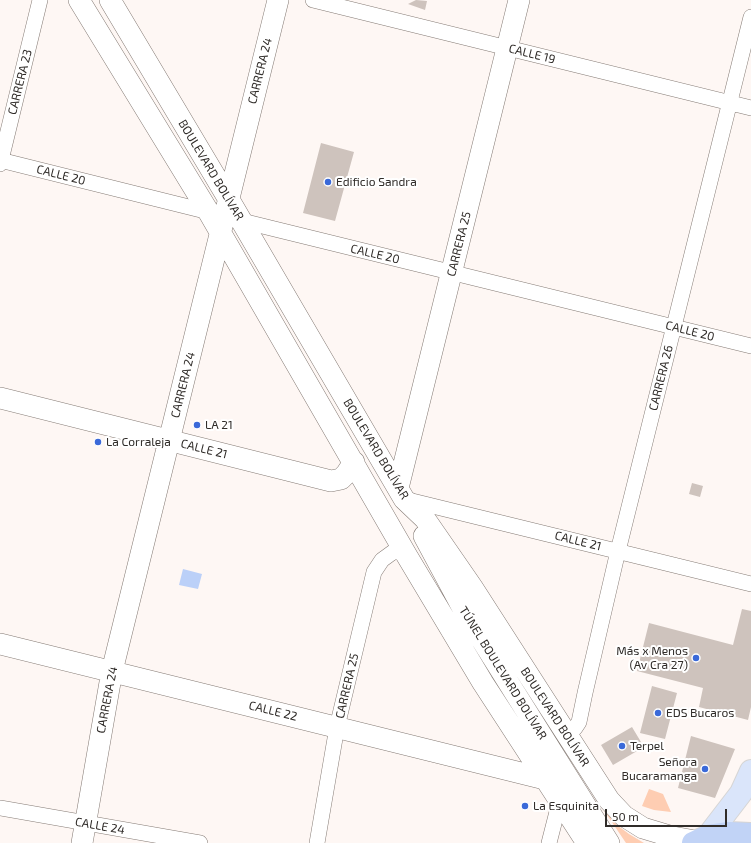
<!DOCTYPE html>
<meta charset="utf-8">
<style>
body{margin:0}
#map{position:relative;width:751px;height:843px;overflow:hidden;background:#fef7f4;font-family:"Exo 2",sans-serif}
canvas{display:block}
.scale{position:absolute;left:605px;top:809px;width:122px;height:18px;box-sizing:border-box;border:2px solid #302c29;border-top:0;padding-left:5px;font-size:12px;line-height:14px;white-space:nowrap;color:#302c29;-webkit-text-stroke:3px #fff;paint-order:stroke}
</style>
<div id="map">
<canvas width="751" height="843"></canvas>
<div class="scale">50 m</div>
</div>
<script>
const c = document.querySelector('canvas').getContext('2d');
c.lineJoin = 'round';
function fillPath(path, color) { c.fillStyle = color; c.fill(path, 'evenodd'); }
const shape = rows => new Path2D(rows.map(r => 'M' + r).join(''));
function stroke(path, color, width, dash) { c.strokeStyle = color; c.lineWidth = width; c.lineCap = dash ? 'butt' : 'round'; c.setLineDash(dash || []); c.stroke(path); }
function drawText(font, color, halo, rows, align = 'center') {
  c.font = font + ' "Exo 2",sans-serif'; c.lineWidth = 4; c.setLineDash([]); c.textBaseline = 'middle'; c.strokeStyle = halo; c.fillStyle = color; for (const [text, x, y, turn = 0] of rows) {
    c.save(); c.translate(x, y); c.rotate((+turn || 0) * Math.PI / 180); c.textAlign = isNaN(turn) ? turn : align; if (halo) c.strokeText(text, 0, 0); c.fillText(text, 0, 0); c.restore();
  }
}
fillPath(shape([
 [649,789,663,794,671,812,654,810,642,806],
 [601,806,617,825,629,834,644,843,626,843]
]), '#fecdb2');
fillPath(shape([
 [183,569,202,574,198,589,179,585]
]), '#bbd0f8');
fillPath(shape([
 [416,0,427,1,425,10,408,4],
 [321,143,354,152,335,221,303,213],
 [692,483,703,486,700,497,689,494],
 [742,609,751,611,751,707,748,720,699,707,703,688,637,671,649,623,733,645],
 [652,686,677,693,665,739,640,733],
 [632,727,644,747,613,765,601,745],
 [691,736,735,749,715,798,678,788]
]), '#cec3bd');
const street = shape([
 [313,0,751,108],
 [0,160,213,213],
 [0,164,40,0],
 [238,220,751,346],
 [404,499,751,584],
 [565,733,575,728,579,722,585,693,618,551,751,17],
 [0,808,200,843],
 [317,843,337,727,374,572,382,560,393,552,399,552,407,556],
 [549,843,560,800]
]);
const secondary = shape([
 [79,0,208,211,407,556,483,683,587,843],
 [110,0,228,198,404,499,425,519,472,587,609,800,624,816,643,828,673,837,695,841],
 [0,398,331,481,341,479,346,474,354,462],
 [398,488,519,0],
 [424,536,468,618,609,843],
 [0,644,545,779],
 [82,843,112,671,278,0]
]);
const primary = shape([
 [708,836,741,793,751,771]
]);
const highway = shape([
 [693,843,708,836,729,833,751,834]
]);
stroke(street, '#857b75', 16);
stroke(secondary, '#857b75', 22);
stroke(primary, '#d6d5d4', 24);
stroke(highway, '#d6d5d4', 24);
stroke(street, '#fff', 15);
stroke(secondary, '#fff', 21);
stroke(primary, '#dae5fa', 22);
stroke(highway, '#c1d3f6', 22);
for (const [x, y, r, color] of [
 [328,182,4,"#3a69d9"],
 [197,425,4,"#3a69d9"],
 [98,442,4,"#3a69d9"],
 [696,658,4,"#3a69d9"],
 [658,713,4,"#3a69d9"],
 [622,746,4,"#3a69d9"],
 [705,769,4,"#3a69d9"],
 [525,806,4,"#3a69d9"]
]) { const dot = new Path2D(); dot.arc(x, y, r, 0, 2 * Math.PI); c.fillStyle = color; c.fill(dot); stroke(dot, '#fff', 1.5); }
drawText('12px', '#302c29', '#fff', [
 ["CALLE 19",532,54,14],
 ["CARRERA 24",260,71,-76],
 ["CARRERA 23",20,82,-76],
 ["BOULEVARD BOLÍVAR",211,170,59],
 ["CALLE 20",61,175,14],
 ["CARRERA 25",459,244,-76],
 ["CALLE 20",375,254,13],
 ["CALLE 20",690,331,14],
 ["CARRERA 26",661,378,-76],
 ["CARRERA 24",183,385,-76],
 ["CALLE 21",204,449,14],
 ["BOULEVARD BOLÍVAR",376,449,59],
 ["CALLE 21",578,541,14],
 ["TÚNEL BOULEVARD BOLÍVAR",503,673,58],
 ["CARRERA 25",347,686,-77],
 ["CARRERA 24",107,700,-79],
 ["CALLE 22",273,711,14],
 ["BOULEVARD BOLÍVAR",555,717,57],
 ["CALLE 24",100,826,10]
]);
drawText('12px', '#302c29', '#fff', [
 ["Edificio Sandra",336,182],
 ["LA 21",205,425],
 ["La Corraleja",106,442],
 ["Más x Menos",688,651,"right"],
 ["(Av Cra 27)",688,665,"right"],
 ["EDS Bucaros",666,713],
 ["Terpel",630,746],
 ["Señora",697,762,"right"],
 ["Bucaramanga",697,776,"right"],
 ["La Esquinita",533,806]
], 'left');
</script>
